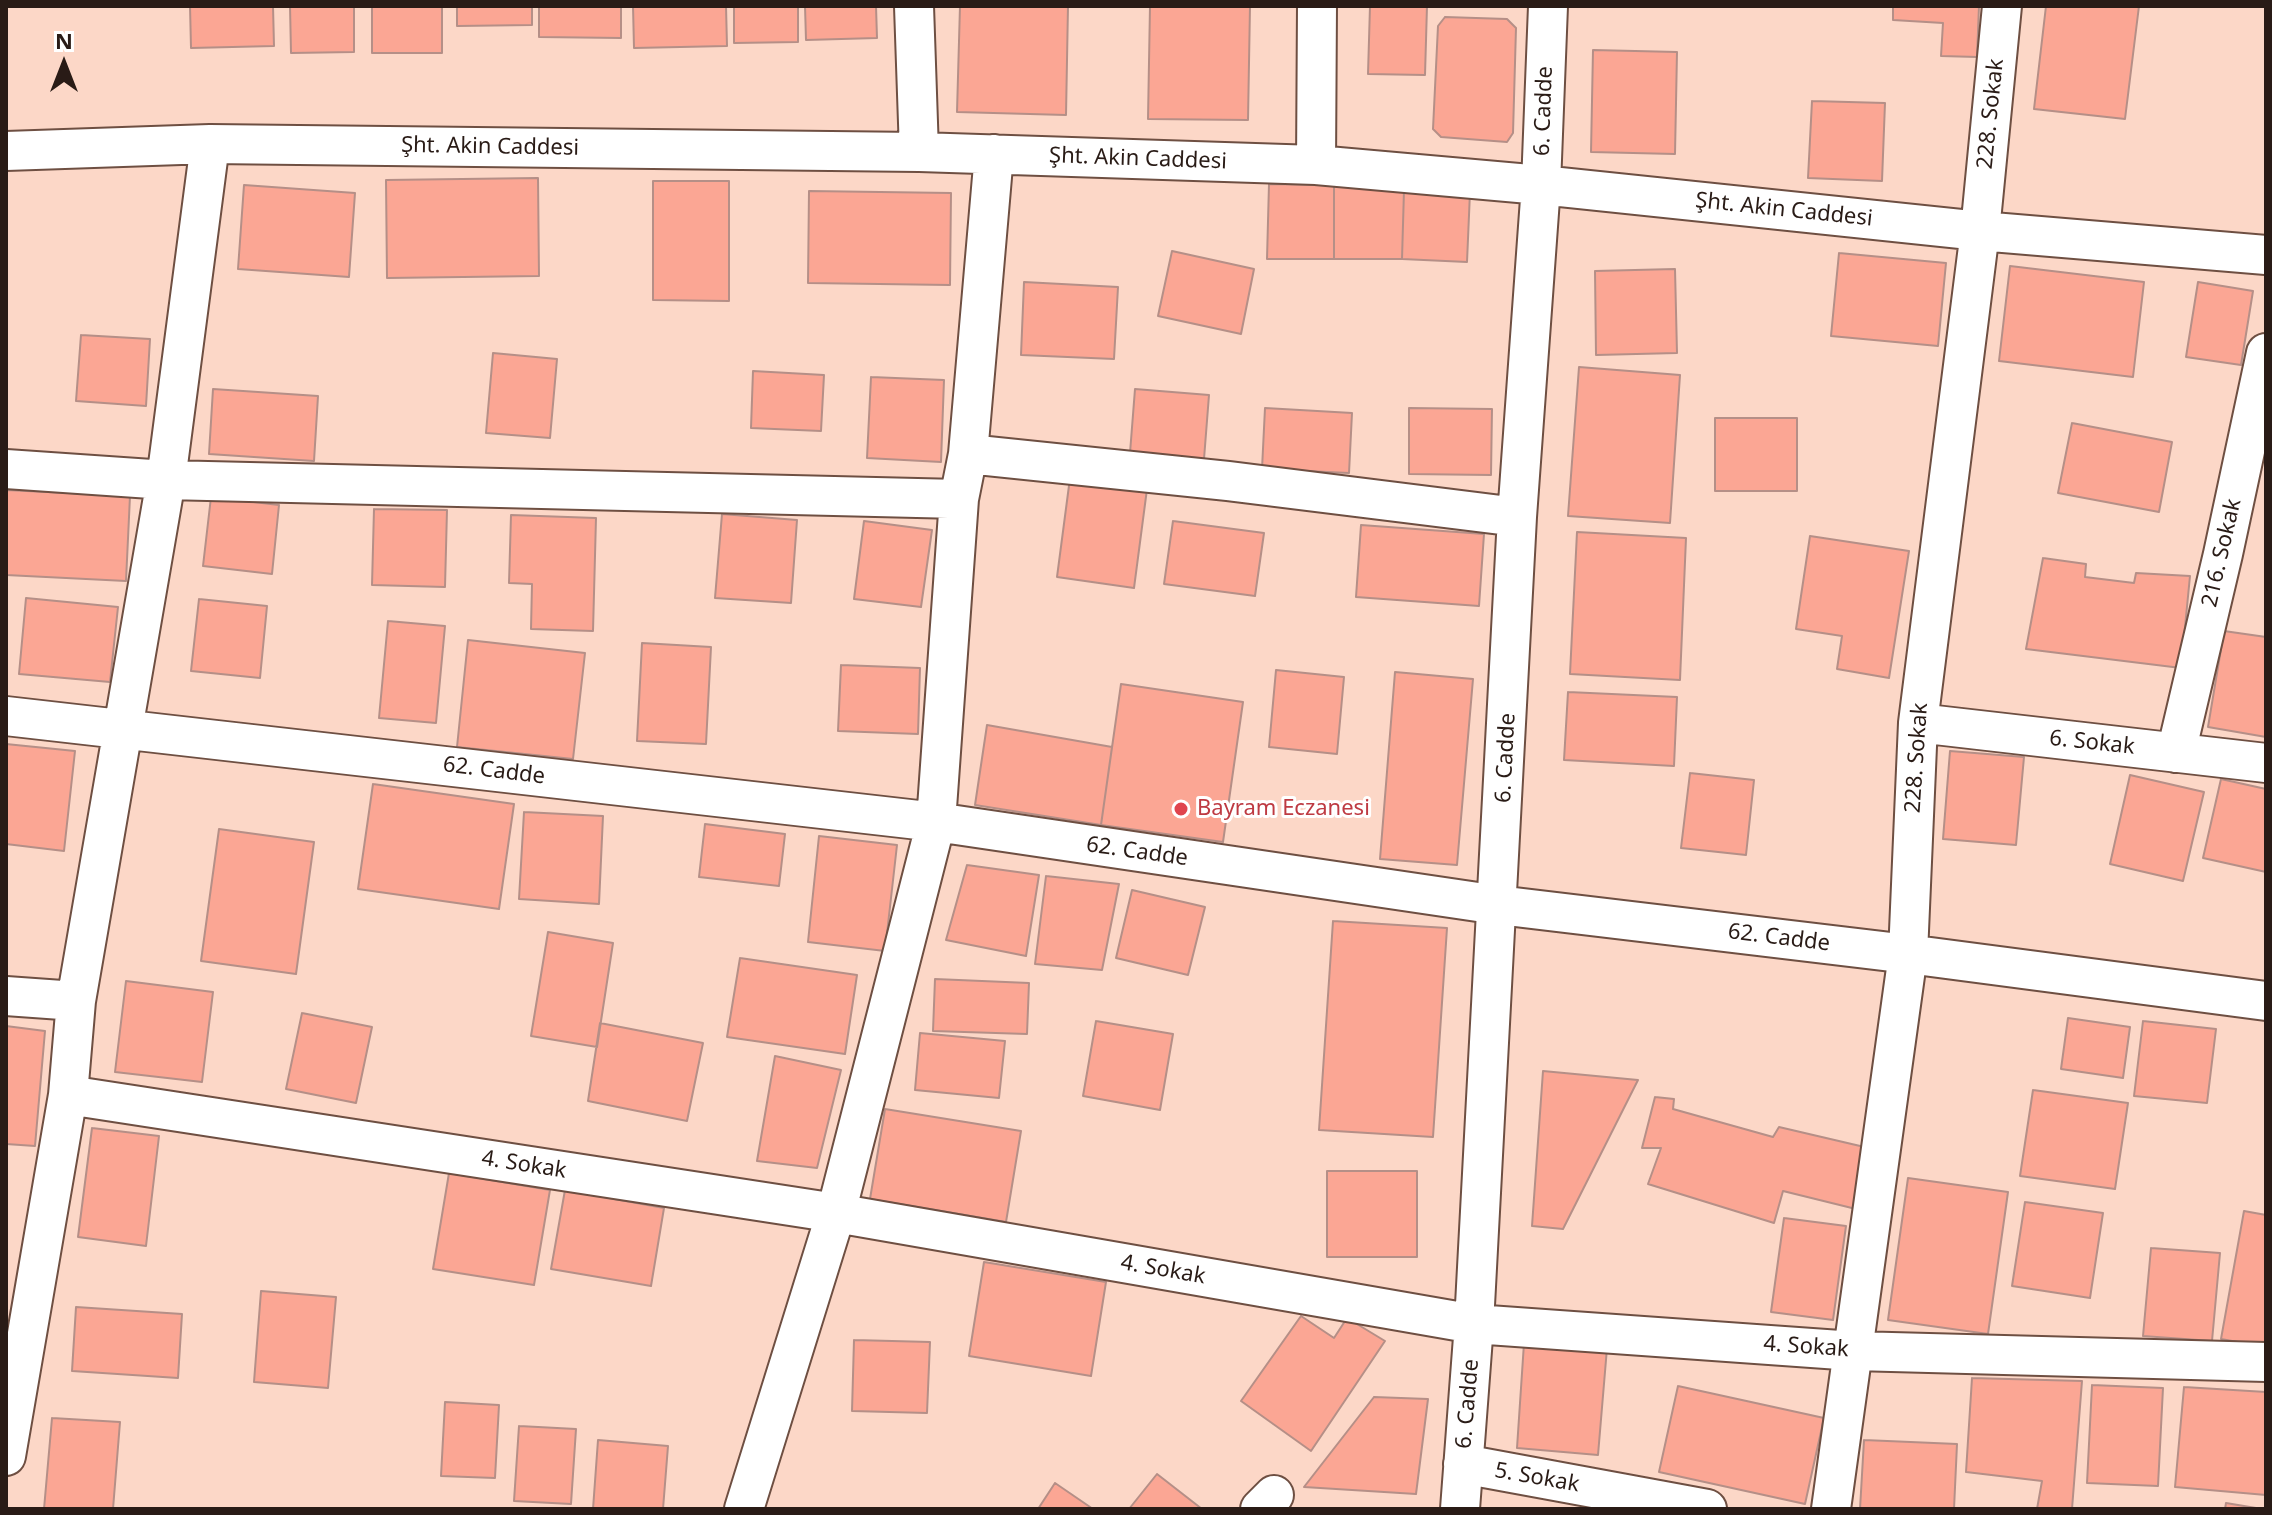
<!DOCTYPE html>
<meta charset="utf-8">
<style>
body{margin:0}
#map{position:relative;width:2272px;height:1515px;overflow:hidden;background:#fcd7c7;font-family:"Noto Sans",sans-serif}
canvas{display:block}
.frame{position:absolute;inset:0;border:8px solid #291b16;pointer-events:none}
.north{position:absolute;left:24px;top:24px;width:80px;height:80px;-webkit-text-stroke:6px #fff;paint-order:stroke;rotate:0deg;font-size:22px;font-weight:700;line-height:32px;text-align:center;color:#291b16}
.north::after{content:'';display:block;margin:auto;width:28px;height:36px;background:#291b16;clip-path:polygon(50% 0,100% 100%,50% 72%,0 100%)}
</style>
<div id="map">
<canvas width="2272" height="1515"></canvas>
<div class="frame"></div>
<div class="north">N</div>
</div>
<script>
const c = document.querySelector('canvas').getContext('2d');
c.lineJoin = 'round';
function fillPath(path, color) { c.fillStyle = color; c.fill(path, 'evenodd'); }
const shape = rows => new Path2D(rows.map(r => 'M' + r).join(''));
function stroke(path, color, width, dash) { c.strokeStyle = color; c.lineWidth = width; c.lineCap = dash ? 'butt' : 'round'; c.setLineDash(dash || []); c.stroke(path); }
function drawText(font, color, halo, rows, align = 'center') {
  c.font = font + ' "Noto Sans",sans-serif'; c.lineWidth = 6; c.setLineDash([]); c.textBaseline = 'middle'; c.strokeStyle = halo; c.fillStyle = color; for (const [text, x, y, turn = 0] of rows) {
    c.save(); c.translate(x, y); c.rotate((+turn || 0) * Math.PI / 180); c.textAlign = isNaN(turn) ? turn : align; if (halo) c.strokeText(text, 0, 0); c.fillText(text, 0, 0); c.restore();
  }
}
const building = shape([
 [190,6,273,6,274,46,191,48,190,6],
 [290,6,354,6,354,52,291,53,290,6],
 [372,6,442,6,442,53,372,53,372,6],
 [457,6,532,6,532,25,457,26,457,6],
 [539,6,621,6,621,38,539,37,539,6],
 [633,6,726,6,727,46,634,48,633,6],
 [734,6,798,6,798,42,734,43,734,6],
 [805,6,876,6,877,38,806,40,805,6],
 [960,6,1068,6,1066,115,957,112,960,6],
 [1150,6,1250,6,1248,120,1148,119,1150,6],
 [1370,6,1427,6,1425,75,1368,74,1370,6],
 [1893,6,1979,6,1977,57,1941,56,1943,23,1893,20,1893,6],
 [2046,6,2139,6,2125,119,2034,109,2046,6],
 [1445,17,1507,19,1516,28,1513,133,1507,142,1441,137,1433,129,1438,26,1445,17],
 [1593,50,1677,52,1675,154,1591,152,1593,50],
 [1812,101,1885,103,1882,181,1808,178,1812,101],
 [538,178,539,276,387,278,386,180,538,178],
 [653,181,729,181,729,301,653,300,653,181],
 [1269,184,1334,185,1334,259,1267,259,1269,184],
 [244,185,355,193,349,277,238,269,244,185],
 [1334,185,1404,190,1402,259,1334,259,1334,185],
 [1404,190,1470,192,1467,262,1402,259,1404,190],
 [809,191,951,193,950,285,808,283,809,191],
 [1172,251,1254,269,1241,334,1158,316,1172,251],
 [1839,253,1946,263,1938,346,1831,336,1839,253],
 [2010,266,2144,282,2133,377,1999,361,2010,266],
 [1675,269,1677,353,1596,355,1595,271,1675,269],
 [1024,282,1118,287,1114,359,1021,355,1024,282],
 [2198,282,2253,291,2241,365,2186,357,2198,282],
 [81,335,150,339,146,406,76,401,81,335],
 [493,353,557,359,550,438,486,433,493,353],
 [1579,367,1680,375,1670,523,1568,516,1579,367],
 [753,371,824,375,821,431,751,428,753,371],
 [871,377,944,380,941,462,867,458,871,377],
 [213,389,318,396,314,461,209,454,213,389],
 [1135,389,1209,395,1204,459,1130,453,1135,389],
 [1265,408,1352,413,1349,473,1262,469,1265,408],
 [1409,408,1492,409,1491,475,1409,474,1409,408],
 [1715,418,1797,418,1797,491,1715,491,1715,418],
 [2072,423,2172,442,2159,512,2058,493,2072,423],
 [1070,478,1147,489,1134,588,1057,577,1070,478],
 [6,490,130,496,126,581,6,575,6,490],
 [211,497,279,505,272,574,203,566,211,497],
 [374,509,447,510,445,587,372,585,374,509],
 [722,514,797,520,791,603,715,598,722,514],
 [511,515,596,518,593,631,531,629,532,584,509,583,511,515],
 [864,521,932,530,921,607,854,599,864,521],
 [1173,521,1264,533,1255,596,1164,584,1173,521],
 [1361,525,1484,534,1479,606,1356,597,1361,525],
 [1577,532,1686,538,1680,680,1570,674,1577,532],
 [1810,536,1909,551,1889,678,1837,669,1842,636,1796,629,1810,536],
 [2043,558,2086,564,2085,577,2134,583,2136,573,2190,576,2181,668,2026,649,2043,558],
 [26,598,118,607,110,682,19,674,26,598],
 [199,599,267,606,260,678,191,671,199,599],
 [388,621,445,626,436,723,379,718,388,621],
 [2224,631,2266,637,2266,737,2208,727,2224,631],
 [468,640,585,653,573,759,457,747,468,640],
 [642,643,711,647,706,744,637,741,642,643],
 [841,665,920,668,918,734,838,731,841,665],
 [1276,670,1344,677,1337,754,1269,747,1276,670],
 [1395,672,1473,679,1457,865,1380,859,1395,672],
 [1121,684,1243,702,1223,842,1101,825,1121,684],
 [1568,692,1677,697,1674,766,1564,760,1568,692],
 [987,725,1112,747,1101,825,975,805,987,725],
 [6,744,75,751,64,851,6,844,6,744],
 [1950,751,2024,757,2016,845,1943,839,1950,751],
 [1690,773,1754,780,1746,855,1681,848,1690,773],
 [2130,775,2204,792,2183,881,2110,864,2130,775],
 [2221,779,2266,789,2266,872,2203,858,2221,779],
 [373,784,514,804,499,909,358,889,373,784],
 [524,812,603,816,599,904,519,899,524,812],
 [705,824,785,834,779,886,699,877,705,824],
 [219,829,314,842,296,974,201,961,219,829],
 [819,836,897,845,885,951,808,942,819,836],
 [967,865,1039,875,1026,956,946,940,967,865],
 [1046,876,1119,884,1102,970,1035,964,1046,876],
 [1132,890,1205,907,1188,975,1116,958,1132,890],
 [1333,921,1447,928,1433,1137,1319,1130,1333,921],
 [548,932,613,943,597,1047,531,1036,548,932],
 [740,958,857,975,845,1054,727,1037,740,958],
 [935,979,1029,983,1027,1034,933,1031,935,979],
 [126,981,213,992,202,1082,115,1072,126,981],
 [302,1013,372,1027,356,1103,286,1089,302,1013],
 [2068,1018,2130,1027,2123,1078,2061,1069,2068,1018],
 [1096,1021,1173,1034,1160,1110,1083,1096,1096,1021],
 [2143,1021,2216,1029,2207,1103,2134,1096,2143,1021],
 [600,1023,703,1043,687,1121,588,1101,600,1023],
 [6,1026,45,1031,35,1146,6,1144,6,1026],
 [920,1033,1005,1041,999,1098,915,1090,920,1033],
 [775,1056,841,1070,817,1168,757,1161,775,1056],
 [1543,1071,1638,1080,1563,1229,1532,1226,1543,1071],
 [2033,1090,2128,1103,2115,1189,2020,1176,2033,1090],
 [1655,1097,1674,1099,1673,1109,1773,1137,1779,1127,1873,1149,1864,1211,1783,1191,1774,1223,1648,1184,1661,1148,1642,1148,1655,1097],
 [885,1109,1021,1131,1006,1222,870,1199,885,1109],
 [92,1128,159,1136,146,1246,78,1237,92,1128],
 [1327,1171,1417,1171,1417,1257,1327,1257,1327,1171],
 [449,1173,550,1190,534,1285,433,1269,449,1173],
 [1908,1178,2008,1192,1988,1334,1888,1320,1908,1178],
 [565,1190,664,1208,651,1286,551,1269,565,1190],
 [2025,1202,2103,1213,2090,1298,2012,1286,2025,1202],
 [2244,1211,2266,1215,2266,1347,2221,1339,2244,1211],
 [1784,1218,1846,1226,1833,1320,1771,1312,1784,1218],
 [2151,1248,2220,1253,2212,1341,2143,1336,2151,1248],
 [984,1262,1106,1282,1091,1376,969,1356,984,1262],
 [261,1291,336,1297,328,1388,254,1382,261,1291],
 [76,1307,182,1314,178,1378,72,1371,76,1307],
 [1301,1316,1334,1338,1347,1318,1385,1341,1311,1451,1241,1401,1301,1316],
 [854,1340,930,1342,927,1413,852,1411,854,1340],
 [1524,1343,1607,1348,1598,1455,1517,1448,1524,1343],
 [1972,1378,2082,1381,2072,1509,2037,1509,2042,1481,1966,1472,1972,1378],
 [2092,1385,2163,1388,2158,1486,2087,1483,2092,1385],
 [1678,1386,1824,1418,1805,1504,1659,1472,1678,1386],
 [2184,1387,2266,1392,2266,1495,2175,1487,2184,1387],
 [1374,1397,1428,1399,1416,1494,1304,1487,1374,1397],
 [445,1402,499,1405,495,1478,441,1476,445,1402],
 [52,1418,120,1422,113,1509,44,1509,52,1418],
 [519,1426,576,1429,571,1504,514,1501,519,1426],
 [598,1440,668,1446,663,1509,593,1509,598,1440],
 [1864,1440,1957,1444,1954,1509,1860,1509,1864,1440],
 [1157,1474,1202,1509,1129,1509,1157,1474],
 [1055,1483,1093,1509,1038,1509,1055,1483],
 [2226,1503,2262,1509,2225,1509,2226,1503]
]);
fillPath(building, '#fba694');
stroke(building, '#b58f87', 2);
const minor = shape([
 [914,6,919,152],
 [6,151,210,144,919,152,1316,165,1541,185,1980,231,2266,255],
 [1316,165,1317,6],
 [968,454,1228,481,1517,517],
 [6,469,166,480,959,499],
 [6,716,936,822,1498,905,1908,954,2266,1001],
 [1918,723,2266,763],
 [2176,753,2223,554,2266,353],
 [6,996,76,1001],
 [68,1095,836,1213,1474,1324,1854,1351,2266,1362],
 [6,1456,68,1095,76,1001,166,480,210,144],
 [1463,1464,1707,1509],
 [744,1509,836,1213,936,822,959,499,968,454,994,154],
 [1260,1509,1274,1495],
 [1460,1509,1474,1324,1517,517,1541,185,1548,6],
 [1831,1509,1908,954,1918,723,1980,231,2002,6]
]);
stroke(minor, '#6e4f42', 42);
stroke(minor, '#fff', 38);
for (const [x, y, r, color] of [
 [1181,809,8,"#e0444e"]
]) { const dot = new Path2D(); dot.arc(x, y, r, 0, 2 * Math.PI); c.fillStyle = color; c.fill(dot); stroke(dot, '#fff', 3); }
drawText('22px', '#291b16', '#fff', [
 ["6. Cadde",1544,111,-88],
 ["228. Sokak",1991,114,-84],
 ["Şht. Akin Caddesi",490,147,1],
 ["Şht. Akin Caddesi",1138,159,2],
 ["Şht. Akin Caddesi",1784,210,6],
 ["216. Sokak",2222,553,-77],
 ["6. Sokak",2092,743,6],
 ["6. Cadde",1506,758,-87],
 ["228. Sokak",1917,758,-86],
 ["62. Cadde",494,771,7],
 ["62. Cadde",1137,852,8],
 ["62. Cadde",1779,938,7],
 ["4. Sokak",524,1165,9],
 ["4. Sokak",1163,1270,10],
 ["4. Sokak",1806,1347,4],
 ["6. Cadde",1468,1404,-85],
 ["5. Sokak",1537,1478,10]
]);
drawText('22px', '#be3a42', '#fff', [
 ["Bayram Eczanesi",1197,809]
], 'left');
</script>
